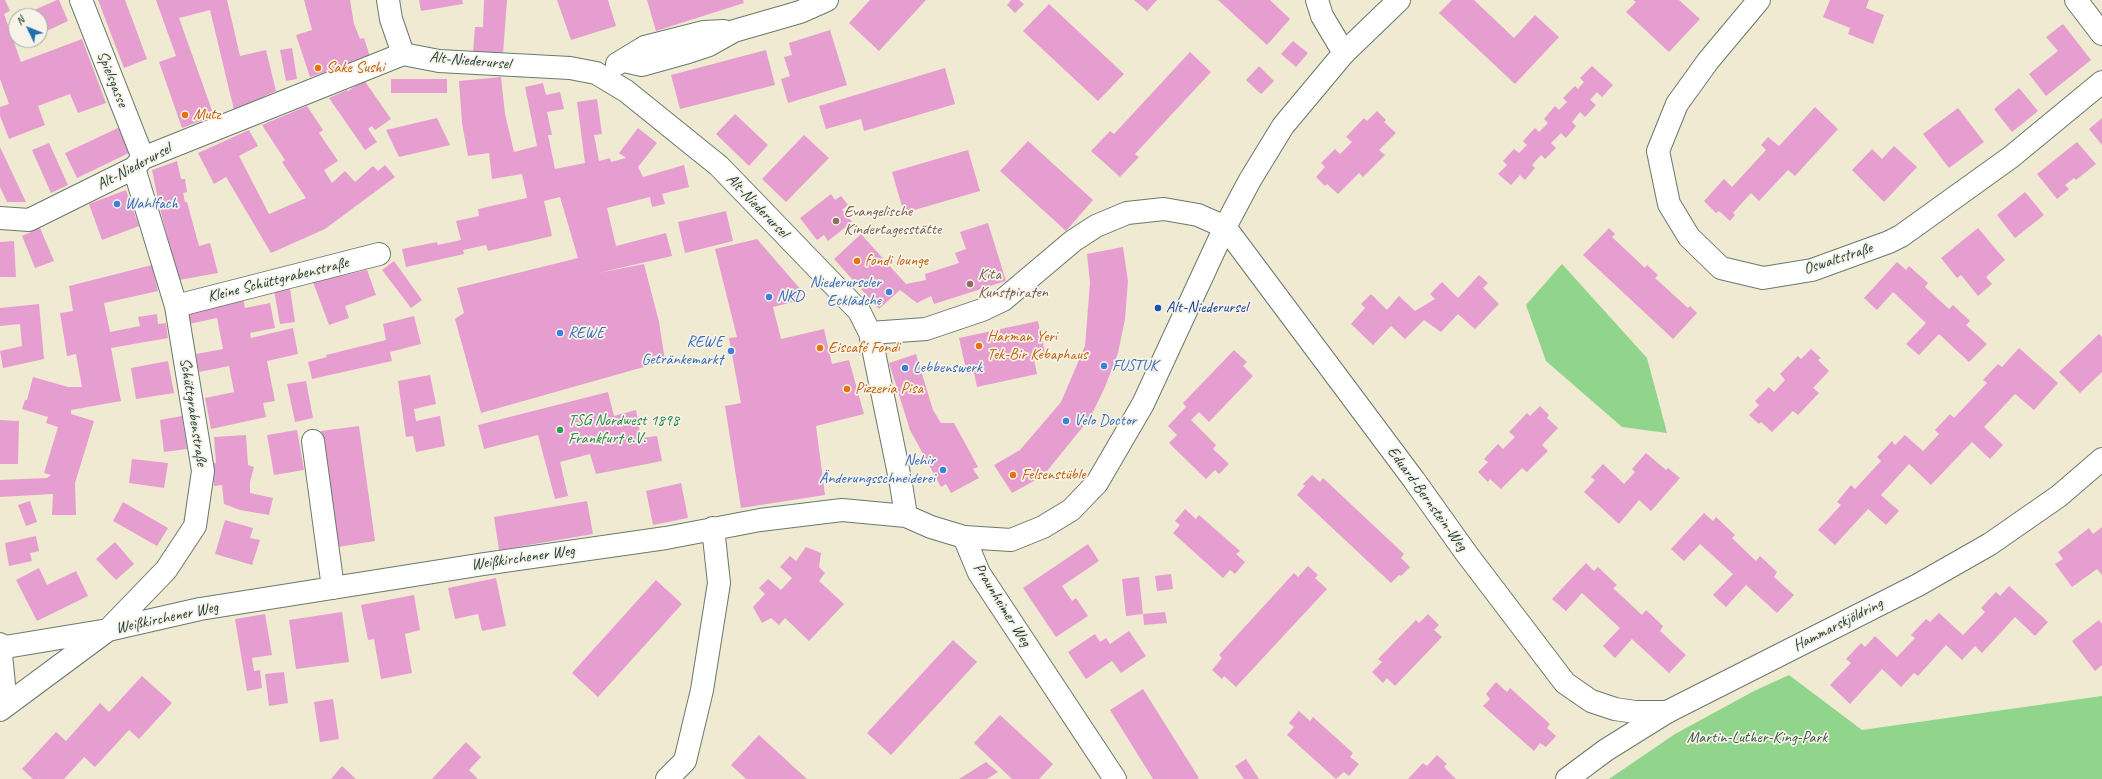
<!DOCTYPE html>
<meta charset="utf-8">
<style>
body{margin:0}
#map{position:relative;width:2102px;height:779px;overflow:hidden;background:#f0ead2;font-family:Caveat,sans-serif}
canvas{display:block}
.north{position:absolute;left:8px;top:8px;width:40px;height:40px;box-sizing:border-box;background:#f7f3e8;border:1px solid #a1aaa0;border-radius:50%;rotate:313deg;font-size:11px;font-weight:700;line-height:16px;text-align:center;color:#1f3d34}
.north::after{content:'';display:block;margin:auto;width:14px;height:18px;background:#1f6fb2;clip-path:polygon(50% 0,100% 100%,50% 72%,0 100%)}
</style>
<div id="map">
<canvas width="2102" height="779"></canvas>
<div class="north">N</div>
</div>
<script>
const c = document.querySelector('canvas').getContext('2d');
c.lineJoin = 'round';
function fillPath(path, color) { c.fillStyle = color; c.fill(path, 'evenodd'); }
const shape = rows => new Path2D(rows.map(r => 'M' + r).join(''));
function stroke(path, color, width, dash) { c.strokeStyle = color; c.lineWidth = width; c.lineCap = dash ? 'butt' : 'round'; c.setLineDash(dash || []); c.stroke(path); }
function drawText(font, color, halo, rows, align = 'center') {
  c.font = font + ' Caveat,sans-serif'; c.lineWidth = 3.5; c.setLineDash([]); c.textBaseline = 'middle'; c.strokeStyle = halo; c.fillStyle = color; for (const [text, x, y, turn = 0] of rows) {
    c.save(); c.translate(x, y); c.rotate((+turn || 0) * Math.PI / 180); c.textAlign = isNaN(turn) ? turn : align; if (halo) c.strokeText(text, 0, 0); c.fillText(text, 0, 0); c.restore();
  }
}
fillPath(shape([
 [1562,264,1647,358,1667,433,1622,427,1546,361,1526,305],
 [1789,675,1862,730,2102,696,2102,779,1609,779,1675,734,1754,691]
]), '#91d48c');
fillPath(shape([
 [0,0,5,0,10,11,4,14,21,62,82,39,106,103,78,113,70,94,38,106,45,125,9,139,0,116,0,107,9,104,0,79],
 [57,0,59,0,68,21,40,34,40,16,26,16,25,14],
 [98,0,125,0,147,59,124,68],
 [156,0,227,0,240,56,266,50,276,91,234,110,210,10,179,18,214,116,182,128,159,62,176,56],
 [304,0,350,0,354,24,360,39,364,38,370,57,310,77,296,35,312,30],
 [419,0,462,0,463,4,421,11],
 [484,0,507,0,503,54,473,52,475,27,483,27],
 [557,0,608,0,616,26,571,40],
 [647,0,743,0,744,3,656,31],
 [870,0,926,0,879,51,849,23],
 [1011,0,1019,0,1024,4,1015,13,1007,5],
 [1134,0,1157,0,1147,11],
 [1218,0,1270,0,1290,19,1267,45],
 [1452,0,1474,0,1514,38,1535,15,1559,37,1515,84,1439,13],
 [1633,0,1679,0,1700,19,1669,52,1626,12,1636,2],
 [1830,0,1869,0,1866,8,1884,15,1873,44,1848,34,1850,28,1823,17],
 [1049,4,1124,74,1098,101,1023,31],
 [2063,24,2091,60,2046,96,2029,74,2058,51,2046,37],
 [830,30,847,85,788,103,781,79,790,76,784,57,792,55,789,43],
 [1293,41,1308,53,1296,67,1281,54],
 [292,48,297,79,286,81,280,50],
 [766,50,775,85,680,109,671,75],
 [1190,52,1211,72,1135,154,1139,157,1120,177,1091,151,1110,131,1114,134],
 [1259,66,1274,81,1261,94,1246,80],
 [1592,66,1613,85,1602,97,1597,92,1590,100,1596,105,1585,117,1580,112,1572,122,1576,126,1566,138,1561,133,1551,143,1556,148,1545,159,1541,155,1532,165,1535,168,1525,180,1520,175,1511,185,1498,174,1507,165,1503,161,1514,149,1519,153,1527,145,1523,141,1535,128,1539,132,1548,123,1544,119,1555,106,1559,110,1567,102,1563,98,1575,86,1578,89,1584,82,1580,78],
 [945,68,955,104,864,131,861,119,826,129,819,106],
 [501,77,505,114,514,152,537,146,525,87,543,83,546,95,560,92,564,109,547,112,552,135,548,135,555,169,585,163,577,102,597,99,602,134,594,135,599,161,610,158,611,162,626,158,619,153,638,128,657,143,638,167,643,177,684,165,689,187,662,194,665,204,652,207,650,197,607,208,616,246,666,233,672,256,598,273,644,264,659,322,665,361,481,413,455,319,464,313,457,288,578,258,560,197,544,201,552,236,488,251,486,245,463,250,464,254,406,267,402,249,437,242,438,245,461,240,456,221,479,216,478,209,527,198,522,174,492,179,489,153,468,156,462,123,459,81],
 [391,79,447,79,447,93,391,93],
 [364,80,391,119,375,130,372,126,368,129,377,142,365,150,329,98,347,90,348,91],
 [2019,88,2038,111,2012,132,1994,109],
 [307,106,323,130,319,133,338,161,324,170,332,183,345,171,355,182,373,166,378,171,385,165,395,177,325,229,271,253,226,177,214,184,198,153,249,130,258,146,239,156,269,214,306,198,282,162,285,160,262,125],
 [1815,107,1838,129,1795,176,1788,170,1759,201,1751,193,1733,213,1735,215,1730,221,1719,211,1716,213,1704,201,1724,179,1732,187,1766,150,1761,145,1768,137,1779,146],
 [1958,108,1984,142,1949,168,1923,134],
 [1377,111,1386,120,1384,122,1396,133,1379,150,1385,155,1363,177,1359,173,1338,194,1327,184,1325,186,1316,177,1325,167,1321,163,1335,149,1340,154,1352,142,1346,137,1364,118,1367,121],
 [735,114,768,145,749,166,716,134],
 [437,118,450,145,399,157,386,130],
 [2102,118,2102,145,2089,129],
 [120,127,131,152,77,178,65,153],
 [804,135,829,158,786,202,762,179],
 [1028,141,1093,200,1066,231,1000,171],
 [2077,142,2096,164,2076,180,2074,178,2065,185,2069,189,2057,199,2037,174],
 [49,143,68,185,51,193,32,150],
 [1894,146,1917,167,1884,202,1852,170,1872,149,1882,159],
 [0,147,26,202,7,202,0,187],
 [968,150,980,191,904,213,892,172],
 [177,161,181,179,185,179,187,192,183,193,185,202,187,202,199,246,210,243,218,273,179,280,160,209,152,170],
 [126,190,139,226,102,240,89,204],
 [2025,192,2044,215,2015,238,1997,215],
 [831,194,835,200,841,196,848,205,842,210,852,222,828,241,824,235,817,240,800,218],
 [726,211,733,241,685,253,678,222],
 [988,223,1006,281,934,304,931,296,917,303,900,290,879,309,834,259,861,234,906,284,926,280,925,274,959,263,955,253,966,249,960,232],
 [40,228,54,261,35,268,22,236],
 [1609,228,1615,234,1612,237,1645,268,1647,265,1658,275,1655,278,1688,308,1690,306,1697,313,1673,339,1583,255],
 [1978,228,2005,260,1986,277,1992,284,1978,296,1961,275,1957,278,1941,258],
 [757,239,803,292,797,301,773,307,781,339,824,329,832,364,849,360,864,414,816,426,825,495,741,508,725,406,741,403,729,338,737,337,715,249],
 [14,241,16,277,0,277,0,242],
 [1123,247,1128,281,1125,319,1118,353,1105,387,1090,418,1043,476,1012,493,994,465,1020,450,1061,402,1085,346,1090,283,1087,254],
 [394,261,422,300,411,308,382,270],
 [1897,262,1906,270,1909,266,1928,283,1925,287,1949,309,1953,305,1970,321,1966,325,1987,344,1969,362,1939,334,1919,355,1906,344,1926,323,1893,292,1877,310,1864,298],
 [152,265,158,291,104,303,110,332,140,326,138,317,157,314,158,324,166,323,168,338,111,348,121,401,71,410,71,414,94,421,75,483,76,515,52,515,53,494,0,497,0,480,47,478,51,475,44,473,58,427,46,423,48,417,22,409,25,400,27,400,33,377,68,387,82,387,76,354,67,356,60,313,73,311,69,286],
 [367,270,376,295,345,306,349,318,329,325,313,282],
 [1479,275,1488,283,1483,288,1499,304,1475,329,1458,314,1441,332,1424,320,1405,339,1391,326,1373,345,1351,324,1365,308,1361,304,1371,294,1387,310,1399,296,1415,311,1435,299,1430,294,1442,282,1458,298],
 [290,288,295,322,280,324,274,290],
 [242,294,245,308,270,303,275,328,250,333,251,338,293,328,298,354,267,361,275,401,263,403,266,417,211,429,205,398,234,392,229,366,199,372,196,354,223,349,217,318,189,324,186,309],
 [39,304,44,359,3,368,0,351,22,346,20,324,0,326,0,308],
 [414,316,421,344,390,352,392,361,312,379,308,362,327,357,326,355,386,340,383,324],
 [1038,321,1046,357,1034,359,1037,374,977,387,974,373,967,374,959,338],
 [2099,334,2102,337,2102,372,2080,393,2059,372],
 [2019,348,2058,383,2034,410,2015,394,1984,427,2003,445,1990,459,1972,442,1931,485,1909,464,1881,495,1899,511,1886,525,1868,509,1835,545,1818,530,1841,505,1837,502,1851,485,1855,489,1881,461,1877,457,1892,441,1895,445,1905,435,1923,451,1939,434,1935,430,1950,414,1954,418,1987,383,1983,380,1998,364,2002,367],
 [1811,349,1821,358,1818,360,1829,371,1813,388,1819,393,1798,415,1793,411,1772,432,1761,422,1759,424,1749,415,1759,405,1755,401,1769,387,1774,392,1785,380,1780,374,1798,356,1801,359],
 [1234,350,1247,362,1243,366,1253,376,1209,422,1199,412,1191,420,1216,445,1213,449,1229,464,1219,474,1215,470,1206,479,1169,443,1177,435,1168,426,1186,407,1183,403],
 [916,354,933,410,941,423,954,423,978,467,973,469,979,478,951,493,946,484,941,487,910,430,889,363],
 [168,361,174,393,136,399,131,368],
 [430,375,436,404,414,409,416,421,440,416,445,446,416,452,413,436,406,437,398,381],
 [306,381,313,418,295,422,287,384],
 [608,392,614,416,636,410,641,438,657,436,662,461,596,474,590,454,560,462,568,496,555,499,538,435,484,449,478,425],
 [1540,406,1549,415,1547,418,1558,428,1542,445,1548,451,1527,472,1522,468,1501,489,1490,479,1488,482,1478,472,1488,462,1484,459,1498,444,1503,449,1515,437,1509,432,1527,413,1530,416],
 [182,416,187,449,164,452,160,420],
 [0,420,19,421,18,464,0,464],
 [359,426,375,541,338,547,321,431],
 [297,430,304,470,274,475,267,435],
 [246,435,248,465,254,467,250,482,250,493,273,498,269,515,240,510,224,504,222,485,214,486,212,463,216,463,214,437],
 [1646,453,1666,470,1668,468,1680,478,1651,511,1639,500,1619,524,1584,492,1595,480,1591,477,1603,464,1624,484,1635,472,1632,469],
 [132,459,168,463,164,488,129,483],
 [1312,475,1320,482,1323,478,1404,554,1401,558,1410,567,1401,576,1399,575,1391,583,1297,495,1305,486,1303,484],
 [681,483,688,518,653,525,646,491],
 [30,501,37,522,26,526,18,505],
 [587,501,593,534,499,550,494,517],
 [123,502,168,528,157,546,113,521],
 [1185,509,1196,519,1199,515,1240,551,1236,554,1245,562,1235,574,1230,570,1223,578,1173,533,1180,525,1175,521],
 [1704,513,1713,521,1716,517,1735,535,1732,538,1756,561,1760,556,1777,572,1774,577,1794,595,1777,613,1746,585,1726,607,1713,595,1733,574,1700,544,1684,561,1671,549],
 [225,520,253,528,250,538,260,540,252,565,215,554],
 [2102,527,2102,575,2097,569,2072,587,2055,564,2063,559,2058,552,2089,528,2093,534],
 [36,536,39,551,30,553,32,561,9,566,5,543],
 [115,542,134,564,116,580,96,559],
 [1088,544,1099,561,1062,586,1072,601,1076,598,1088,616,1056,637,1023,588],
 [806,547,821,553,819,567,825,573,819,581,844,604,809,641,785,618,779,625,771,618,762,623,753,607,765,594,759,588,768,579,781,590,792,578,780,567,790,556,796,561],
 [1586,563,1594,571,1598,567,1617,585,1613,588,1642,615,1646,610,1663,626,1660,631,1686,655,1669,673,1632,639,1615,658,1603,646,1620,628,1582,593,1566,611,1552,599],
 [1308,566,1318,575,1315,578,1327,589,1236,687,1224,676,1222,679,1212,670,1222,658,1219,655,1294,573,1298,577],
 [39,568,47,585,76,571,88,596,37,621,16,580],
 [1171,574,1173,589,1157,591,1155,576],
 [1139,577,1143,614,1126,616,1122,579],
 [496,578,506,626,482,631,478,614,455,619,448,588],
 [656,580,682,604,598,697,572,673],
 [2009,586,2048,622,2035,636,2015,617,1982,653,1975,646,1962,660,1946,645,1918,676,1914,673,1901,687,1882,669,1850,704,1830,685,1851,663,1846,659,1861,643,1865,647,1875,636,1897,657,1915,638,1911,635,1926,619,1930,622,1939,613,1963,635,1985,612,1981,608,1996,592,2000,596],
 [414,595,420,630,405,634,412,673,381,679,374,639,368,640,361,605],
 [342,612,349,662,296,669,289,620],
 [1165,612,1167,623,1144,625,1143,614],
 [265,614,272,655,252,658,254,671,260,670,262,688,247,691,235,619],
 [1428,614,1439,625,1434,630,1442,637,1395,686,1387,678,1383,683,1372,672,1382,662,1378,659,1416,620,1419,623],
 [2099,620,2102,624,2102,665,2095,671,2072,641],
 [1129,631,1146,656,1121,673,1112,661,1086,679,1068,652,1095,634,1100,642,1106,638,1110,644],
 [953,640,977,662,891,755,867,733],
 [284,672,288,703,269,706,265,674],
 [142,676,172,703,139,739,129,730,95,767,84,757,64,779,33,779,22,769,56,732,66,741,100,703,109,712],
 [1496,682,1507,692,1510,688,1550,724,1547,728,1556,736,1546,747,1540,743,1534,751,1483,706,1490,699,1486,694],
 [1143,689,1199,778,1197,779,1153,779,1110,710],
 [333,699,339,739,320,742,314,702],
 [1299,711,1310,721,1313,717,1353,753,1350,757,1359,764,1349,776,1344,772,1336,779,1287,735,1294,727,1289,723],
 [1000,715,1053,764,1039,779,1012,779,974,743],
 [759,735,796,769,807,779,746,779,731,765],
 [466,742,481,757,469,770,478,779,432,779],
 [1437,755,1447,764,1444,767,1456,779,1408,779,1423,763,1427,766],
 [1246,759,1259,779,1244,779,1235,766],
 [986,762,998,772,987,779,959,779],
 [342,766,356,779,331,779]
]), '#e69ed0');
const minor = shape([
 [81,0,143,158],
 [388,0,391,19,403,54],
 [1317,0,1322,16,1344,53],
 [1759,0,1708,61,1677,104,1658,151,1669,204,1689,237,1721,268,1763,278,1812,270,1889,242,1901,236,2011,157,2102,82],
 [2076,0,2102,34],
 [624,61,642,65,685,53,709,45,734,31,800,12,827,0],
 [617,64,645,47,704,32,724,31],
 [0,218,29,220,134,168,143,158,403,54,439,61,570,68,596,73,626,91,719,166,859,311,870,333,901,484,906,516],
 [176,306,379,254],
 [870,333,926,329,982,310,1003,300,1073,241,1096,226,1127,213,1164,209,1198,215,1225,227,1414,480,1466,553,1565,683,1591,701,1615,709,1635,712,1667,712],
 [313,441,333,588],
 [0,644,6,705],
 [0,648,108,630,200,609,484,564,666,538,760,520,842,510,906,516,931,527,964,537],
 [0,710,108,630,166,570,195,526,203,471,176,306,134,168],
 [667,779,685,761,702,690,719,583,713,528]
]);
const secondary = shape([
 [1115,779,979,573,964,537,1011,540,1043,527,1071,510,1097,483,1143,404,1225,227,1250,180,1283,126,1344,53,1399,0],
 [1567,779,1606,750,1667,712,1918,585,1990,544,2059,496,2102,459]
]);
stroke(minor, '#687a6b', 24);
stroke(secondary, '#687a6b', 24);
stroke(minor, '#fff', 22);
stroke(secondary, '#fff', 22);
for (const [x, y, r, color] of [
 [318,68,4,"#e8710a"],
 [185,115,4,"#e8710a"],
 [117,204,4,"#3f7fe0"],
 [836,221,4,"#8d6e63"],
 [857,261,4,"#e8710a"],
 [970,284,4,"#8d6e63"],
 [889,292,4,"#3f7fe0"],
 [769,297,4,"#3f7fe0"],
 [1158,308,4,"#1a4fb4"],
 [560,333,4,"#3f7fe0"],
 [979,346,4,"#e8710a"],
 [820,348,4,"#e8710a"],
 [731,351,4,"#3f7fe0"],
 [1104,366,4,"#3f7fe0"],
 [905,368,4,"#3f7fe0"],
 [847,389,4,"#e8710a"],
 [1066,421,4,"#3f7fe0"],
 [560,430,4,"#2e9e5b"],
 [943,470,4,"#3f7fe0"],
 [1013,475,4,"#e8710a"]
]) { const dot = new Path2D(); dot.arc(x, y, r, 0, 2 * Math.PI); c.fillStyle = color; c.fill(dot); stroke(dot, '#f7f3e8', 1.5); }
drawText('16px', '#1f3d34', '#f7f3e8', [
 ["Alt-Niederursel",470,61,5],
 ["Spielsgasse",112,79,68],
 ["Alt-Niederursel",134,167,-28],
 ["Alt-Niederursel",757,206,46],
 ["Oswaltstraße",1838,259,-18],
 ["Kleine Schüttgrabenstraße",278,280,-14],
 ["Schüttgrabenstraße",193,412,81],
 ["Eduard-Bernstein-Weg",1427,499,54],
 ["Weißkirchener Weg",523,558,-8],
 ["Praunheimer Weg",1002,605,58],
 ["Weißkirchener Weg",167,618,-12],
 ["Hammarskjöldring",1838,625,-27]
]);
drawText('16px', '#c56008', '#f7f3e8', [
 ["Sake Sushi",326,68],
 ["Mutz",193,115],
 ["fondi lounge",865,261],
 ["Harman Yeri",987,337],
 ["Tek-Bir Kebaphaus",987,355],
 ["Eiscafé Fondi",828,348],
 ["Pizzeria Pisa",855,389],
 ["Felsenstüble",1021,475]
], 'left');
drawText('16px', '#366cbe', '#f7f3e8', [
 ["Wahlfach",125,204],
 ["Niederurseler",881,283,"right"],
 ["Ecklädche",881,301,"right"],
 ["NKD",777,297],
 ["REWE",568,333],
 ["REWE",723,342,"right"],
 ["Getränkemarkt",723,360,"right"],
 ["FUSTUK",1112,366],
 ["Lebbenswerk",913,368],
 ["Velo Doctor",1074,421],
 ["Nehir",935,461,"right"],
 ["Änderungsschneiderei",935,479,"right"]
], 'left');
drawText('16px', '#785e54', '#f7f3e8', [
 ["Evangelische",844,212],
 ["Kindertagesstätte",844,230],
 ["Kita",978,275],
 ["Kunstpiraten",978,293]
], 'left');
drawText('16px', '#164399', '#f7f3e8', [
 ["Alt-Niederursel",1166,308]
], 'left');
drawText('16px', '#27864d', '#f7f3e8', [
 ["TSG Nordwest 1898",568,421],
 ["Frankfurt e.V.",568,439]
], 'left');
drawText('16px', '#365b46', '#f7f3e8', [
 ["Martin-Luther-King-Park",1757,738]
]);
</script>
